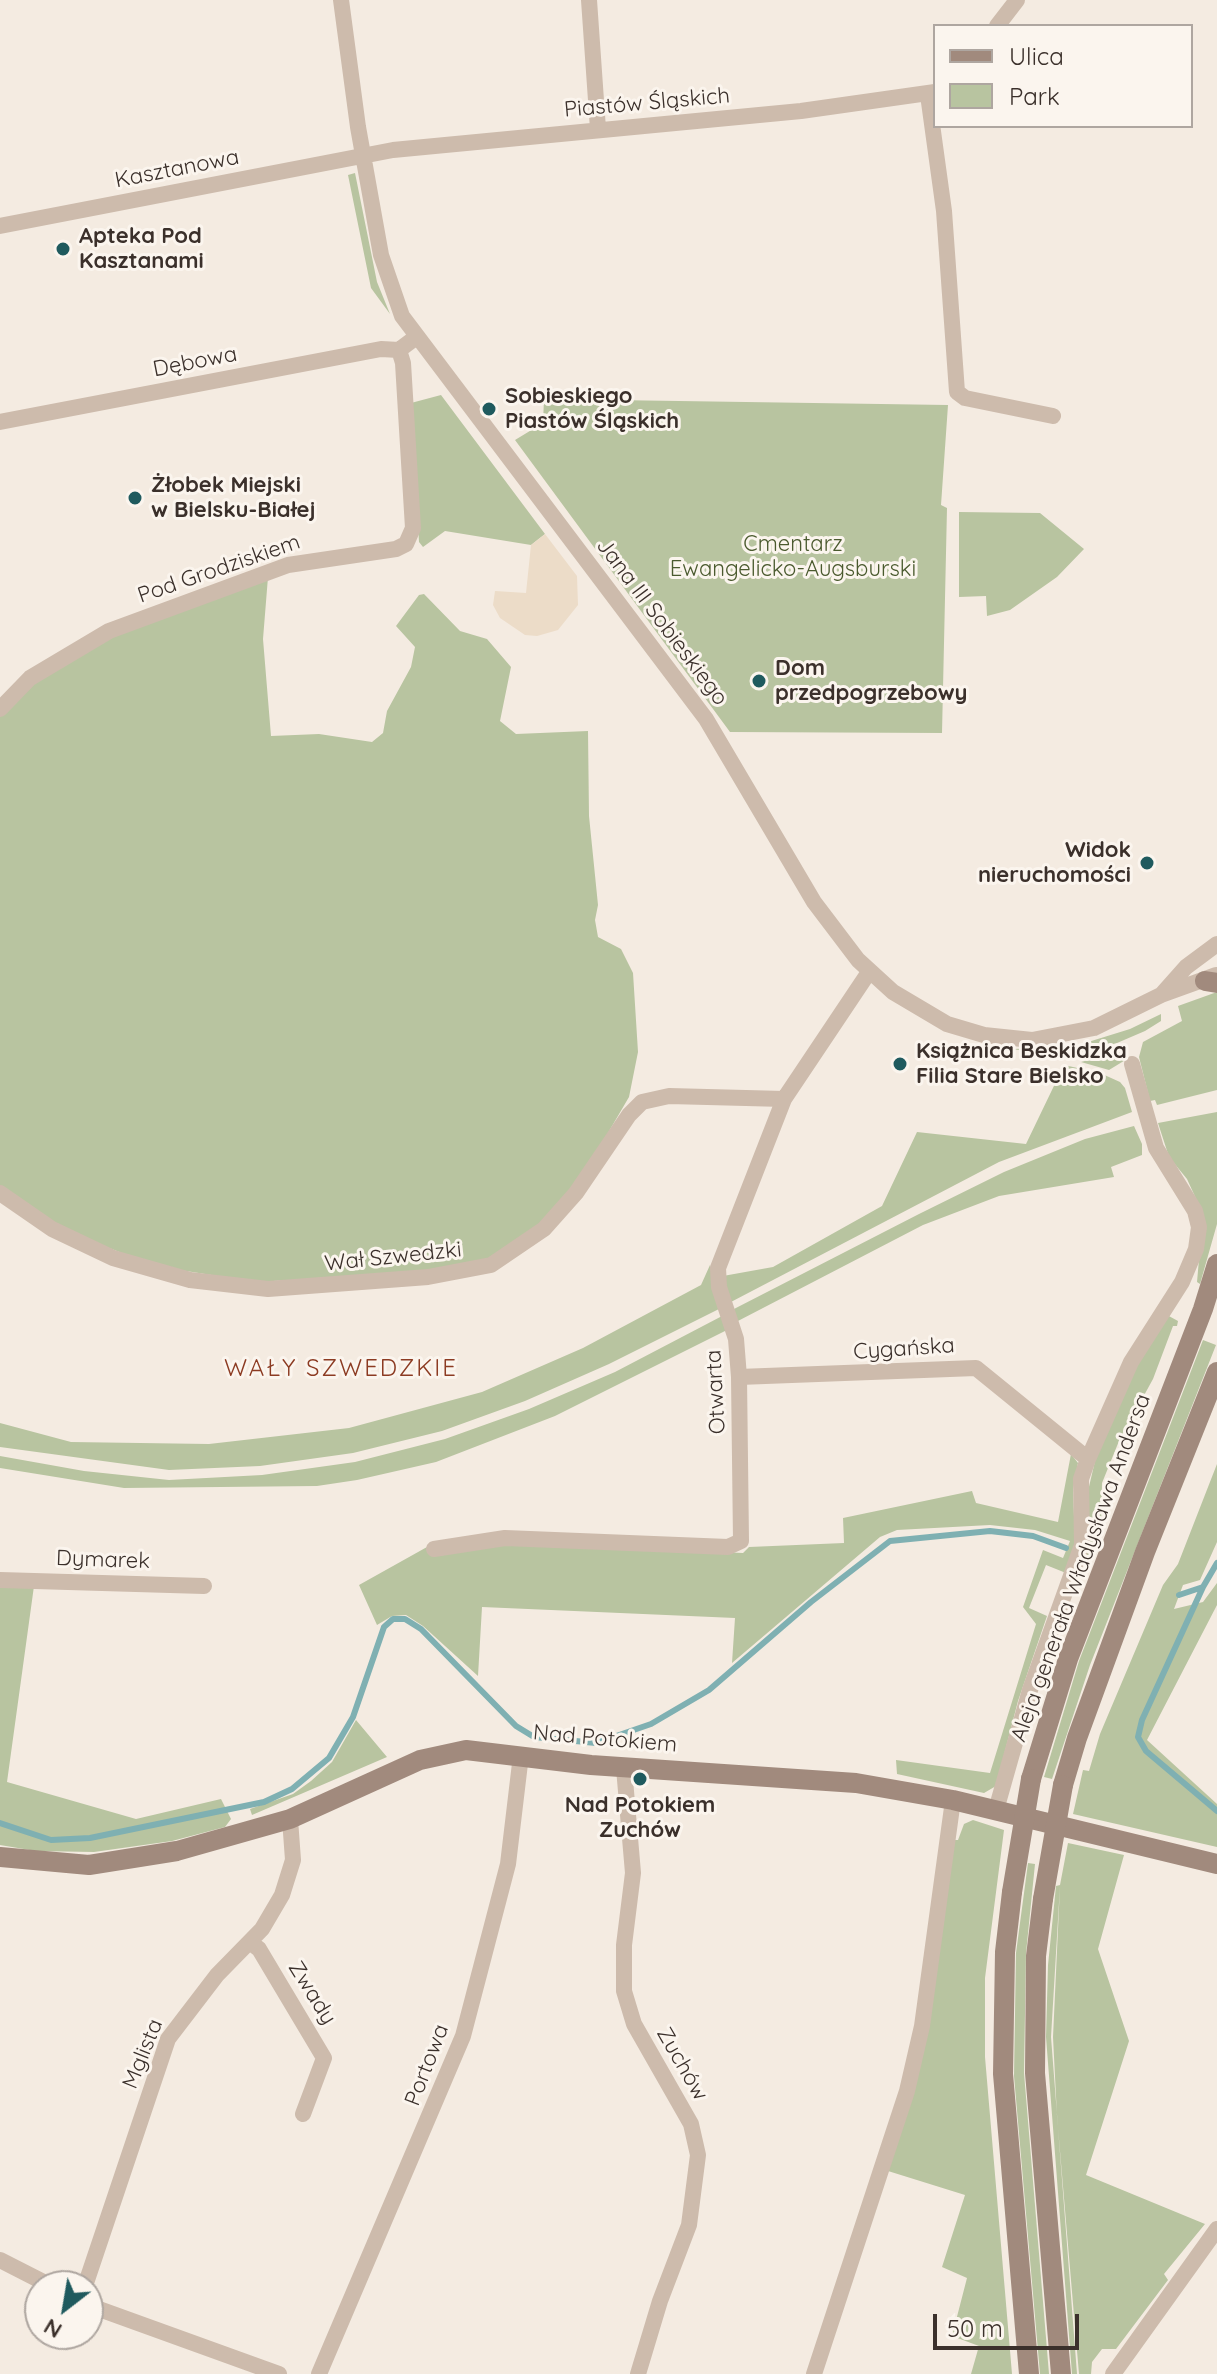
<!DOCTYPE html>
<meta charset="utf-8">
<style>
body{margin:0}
#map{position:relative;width:1217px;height:2374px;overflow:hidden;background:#f4ebe1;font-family:Quicksand,sans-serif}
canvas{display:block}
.legend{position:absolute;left:933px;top:24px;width:260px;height:104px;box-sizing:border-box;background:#fbf5ee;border:2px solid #aea6a0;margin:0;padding:10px 14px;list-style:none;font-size:24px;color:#3b302b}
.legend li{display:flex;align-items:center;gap:16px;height:40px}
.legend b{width:40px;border:2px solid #aea6a0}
.north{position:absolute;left:24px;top:2270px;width:80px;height:80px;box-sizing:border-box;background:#fbf5ee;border:2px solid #aea6a0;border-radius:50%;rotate:211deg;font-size:22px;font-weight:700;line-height:32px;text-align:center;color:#3b302b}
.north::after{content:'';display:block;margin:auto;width:28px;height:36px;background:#1f5a5e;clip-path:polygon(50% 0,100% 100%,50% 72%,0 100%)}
.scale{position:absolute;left:933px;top:2314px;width:146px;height:36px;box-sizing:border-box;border:4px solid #3b302b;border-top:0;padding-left:10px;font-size:24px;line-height:28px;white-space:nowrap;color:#3b302b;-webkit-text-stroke:6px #fbf5ee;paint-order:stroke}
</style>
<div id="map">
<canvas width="1217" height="2374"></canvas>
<ul class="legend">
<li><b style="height:10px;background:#a18a7d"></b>Ulica</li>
<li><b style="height:22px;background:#b8c4a0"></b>Park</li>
</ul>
<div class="north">N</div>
<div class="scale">50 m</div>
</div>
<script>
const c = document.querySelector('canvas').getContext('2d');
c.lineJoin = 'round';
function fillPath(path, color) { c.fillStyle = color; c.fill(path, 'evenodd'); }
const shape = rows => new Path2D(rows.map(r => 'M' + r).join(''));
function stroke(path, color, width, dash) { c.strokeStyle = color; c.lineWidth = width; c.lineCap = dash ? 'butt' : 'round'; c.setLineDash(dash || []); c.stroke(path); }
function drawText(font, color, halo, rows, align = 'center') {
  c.font = font + ' Quicksand,sans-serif'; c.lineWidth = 6; c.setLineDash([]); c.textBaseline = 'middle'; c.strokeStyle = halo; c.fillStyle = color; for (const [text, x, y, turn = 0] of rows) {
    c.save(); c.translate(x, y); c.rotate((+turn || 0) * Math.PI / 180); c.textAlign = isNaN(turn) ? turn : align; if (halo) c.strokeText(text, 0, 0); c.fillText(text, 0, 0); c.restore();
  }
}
fillPath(shape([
 [355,173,377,282,390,314,371,288,348,175],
 [441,395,545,534,531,545,445,531,423,547,419,542,411,403],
 [544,399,948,405,941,505,947,508,942,733,730,732,515,440,543,423],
 [959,512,1040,513,1084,549,1057,577,1010,610,987,616,986,596,959,597],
 [268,577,263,639,271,736,319,734,372,742,383,733,387,711,411,667,415,647,396,626,419,595,424,594,460,631,487,639,511,667,500,721,516,734,588,731,589,816,598,905,595,920,598,937,621,949,633,973,638,1052,629,1097,584,1174,539,1226,488,1260,430,1272,256,1282,154,1266,67,1231,0,1186,0,715,34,681,110,636],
 [1217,992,1217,1090,1157,1105,1155,1100,1150,1101,1139,1057,1143,1042,1182,1021,1178,1006],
 [1161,1014,1161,1021,1145,1031,1117,1043,1071,1055,1058,1057,1013,1049,1072,1047,1130,1029],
 [1118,1052,1125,1053,1127,1059,1109,1070,1081,1062],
 [1064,1065,1100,1073,1120,1082,1125,1088,1132,1112,999,1162,729,1303,723,1276,773,1267,882,1206,917,1132,1026,1144],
 [1217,1112,1217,1224,1200,1284,1197,1282,1203,1214,1187,1179,1169,1157,1158,1123],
 [1134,1126,1142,1144,1142,1155,1111,1167,1114,1177,999,1196,923,1225,736,1322,732,1310,919,1214,1004,1172,1085,1139],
 [710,1265,721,1308,609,1364,525,1401,442,1431,353,1453,260,1466,169,1470,0,1447,0,1423,71,1442,209,1444,349,1428,482,1392,583,1348,701,1285],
 [724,1315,729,1329,555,1416,436,1462,357,1480,317,1486,124,1488,0,1468,0,1456,84,1471,169,1480,262,1475,355,1462,445,1439,529,1409,615,1372],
 [1167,1315,1178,1321,1177,1326,1173,1326,1153,1379,1119,1441,1102,1483,1101,1530,1085,1567,1088,1491,1095,1461,1137,1364],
 [1203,1340,1216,1345,1090,1665,1052,1779,1044,1777,1079,1661],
 [1071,1454,1078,1463,1073,1489,1075,1543,1066,1573,1046,1565,1029,1608,1047,1616,1018,1701,996,1786,984,1793,897,1774,896,1760,990,1773,1036,1624,1023,1607,1043,1550,1063,1558,1070,1541,1035,1530,990,1525,897,1530,880,1537,732,1663,735,1618,482,1607,478,1676,423,1626,406,1615,392,1616,377,1625,359,1585,427,1547,506,1543,743,1553,749,1547,844,1543,843,1518,972,1491,976,1503,1058,1522],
 [1217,1464,1217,1542,1200,1580,1183,1585,1174,1609,1203,1602,1217,1583,1217,1605,1147,1740,1217,1804,1217,1847,1073,1814,1083,1770,1089,1771,1100,1734,1163,1585,1178,1564],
 [0,1586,34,1586,7,1782,136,1819,221,1799,231,1819,225,1827,172,1841,94,1852,36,1851,0,1845],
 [356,1720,387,1757,252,1815,250,1809,293,1794,311,1781,332,1762],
 [973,1820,1004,1830,985,1978,985,2057,1012,2374,971,2374,979,2346,952,2336,967,2278,942,2267,965,2195,888,2171,954,1840,958,1840,964,1824],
 [1068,1843,1124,1855,1098,1949,1129,2041,1086,2175,1205,2224,1164,2274,1168,2280,1116,2349,1102,2349,1092,2362,1091,2374,1079,2374,1057,2116,1053,2037,1060,1886,1051,2037,1077,2374,1072,2374,1046,2037,1048,1965,1056,1886,1060,1885],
 [1028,1863,1035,1864,1026,1953,1024,2073,1049,2374,1040,2374,1014,2076,1016,1953]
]), '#b8c4a0');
fillPath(shape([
 [545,534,577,576,578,605,558,630,537,636,525,635,500,618,493,605,495,591,526,593,531,545]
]), '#ecdcc8');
stroke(shape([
 [1203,1587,1142,1720,1138,1737,1146,1751,1217,1811],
 [1179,1595,1203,1587,1217,1563],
 [0,1823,51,1840,90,1838,264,1802,292,1789,329,1758,353,1717,384,1627,393,1619,405,1619,421,1629,516,1726,534,1737,596,1743,651,1724,709,1690,811,1602,890,1541,990,1531,1033,1536,1066,1548]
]), '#7fb0b2', 6);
stroke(shape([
 [341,0,358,127,381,255,402,316,706,719,814,902,858,960,893,992,947,1024,984,1035,1032,1040,1094,1028,1161,995,1216,975],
 [589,0,598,129],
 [997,26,1017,0],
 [928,95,944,211,957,392,965,398,1053,416],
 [0,226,393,150,801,111,935,92],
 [0,422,381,349,399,350],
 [0,709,30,678,109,631,288,565,396,549,406,544,413,528,403,363,399,350,415,338],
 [1162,994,1186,967,1217,944],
 [0,1193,52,1229,113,1258,190,1280,268,1289,428,1277,491,1265,544,1229,576,1193,629,1115,642,1102,669,1096,784,1099],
 [739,1377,976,1368,1088,1459],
 [434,1549,505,1538,728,1547,741,1541,739,1377,736,1339,719,1287,718,1268,784,1099,869,972],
 [0,1580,204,1586],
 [624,1768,633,1873,624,1945,624,1991,634,2024,691,2124,698,2155,689,2225,660,2301,638,2374],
 [996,1810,1030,1690,1082,1545,1081,1479,1088,1459,1131,1362,1182,1282,1196,1249,1199,1227,1195,1211,1156,1148,1132,1064],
 [251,1943,259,1949,324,2058,303,2114],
 [0,2260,51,2286],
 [85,2286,168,2039,217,1975,262,1929,282,1895,293,1860,290,1819],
 [88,2305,279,2374],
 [319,2374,463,2036,508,1864,521,1755],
 [814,2374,907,2091,922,2026,953,1800],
 [1113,2374,1217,2229]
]), '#cdbbac', 16);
stroke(shape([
 [1205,981,1217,983],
 [1031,1779,1068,1659,1203,1309,1217,1264],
 [1063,1785,1077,1738,1145,1552,1217,1372],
 [0,1857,89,1865,177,1851,290,1819,420,1760,466,1750,591,1765,856,1783,953,1800,1217,1864],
 [1012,1892,1005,1952,1003,2074,1029,2374],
 [1043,1899,1036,1956,1035,2073,1061,2374]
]), '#a18a7d', 20);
stroke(shape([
 [1012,1892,1031,1779],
 [1043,1899,1063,1785]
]), '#a18a7d', 20);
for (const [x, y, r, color] of [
 [63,249,8,"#1f5a5e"],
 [489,409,8,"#1f5a5e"],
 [135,498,8,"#1f5a5e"],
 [759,681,8,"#1f5a5e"],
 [1147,863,8,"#1f5a5e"],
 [900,1064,8,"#1f5a5e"],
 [640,1779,8,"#1f5a5e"]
]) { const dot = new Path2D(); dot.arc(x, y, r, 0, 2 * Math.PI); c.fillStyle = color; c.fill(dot); stroke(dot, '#fbf5ee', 3); }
drawText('22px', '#3b302b', '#fbf5ee', [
 ["Piastów Śląskich",647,103,-5],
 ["Kasztanowa",177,169,-11],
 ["Dębowa",195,362,-11],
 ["Pod Grodziskiem",219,569,-19],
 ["Jana III Sobieskiego",662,622,53],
 ["Wał Szwedzki",393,1257,-6],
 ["Cygańska",904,1349,-4],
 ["Otwarta",716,1392,-93],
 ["Dymarek",103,1560,2],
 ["Aleja generała Władysława Andersa",1081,1568,-70],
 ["Nad Potokiem",605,1739,5],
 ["Zwady",312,1993,58],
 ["Mglista",143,2054,-68],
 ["Zuchów",682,2064,60],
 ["Portowa",427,2065,-69]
]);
drawText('bold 22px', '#3b302b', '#fbf5ee', [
 ["Apteka Pod",79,236],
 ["Kasztanami",79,261],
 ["Sobieskiego",505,396],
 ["Piastów Śląskich",505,421],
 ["Żłobek Miejski",151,485],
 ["w Bielsku-Białej",151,510],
 ["Dom",775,668],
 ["przedpogrzebowy",775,693],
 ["Widok",1131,850,"right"],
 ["nieruchomości",1131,875,"right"],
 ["Książnica Beskidzka",916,1051],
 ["Filia Stare Bielsko",916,1076],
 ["Nad Potokiem",640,1805,"center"],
 ["Zuchów",640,1830,"center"]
], 'left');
drawText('22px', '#4a5a2e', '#fbf5ee', [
 ["Cmentarz",793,544],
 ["Ewangelicko-Augsburski",793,569]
]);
c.letterSpacing = '2px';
drawText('24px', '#8c3b22', '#fbf5ee', [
 ["WAŁY SZWEDZKIE",341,1369]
]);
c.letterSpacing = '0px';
</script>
